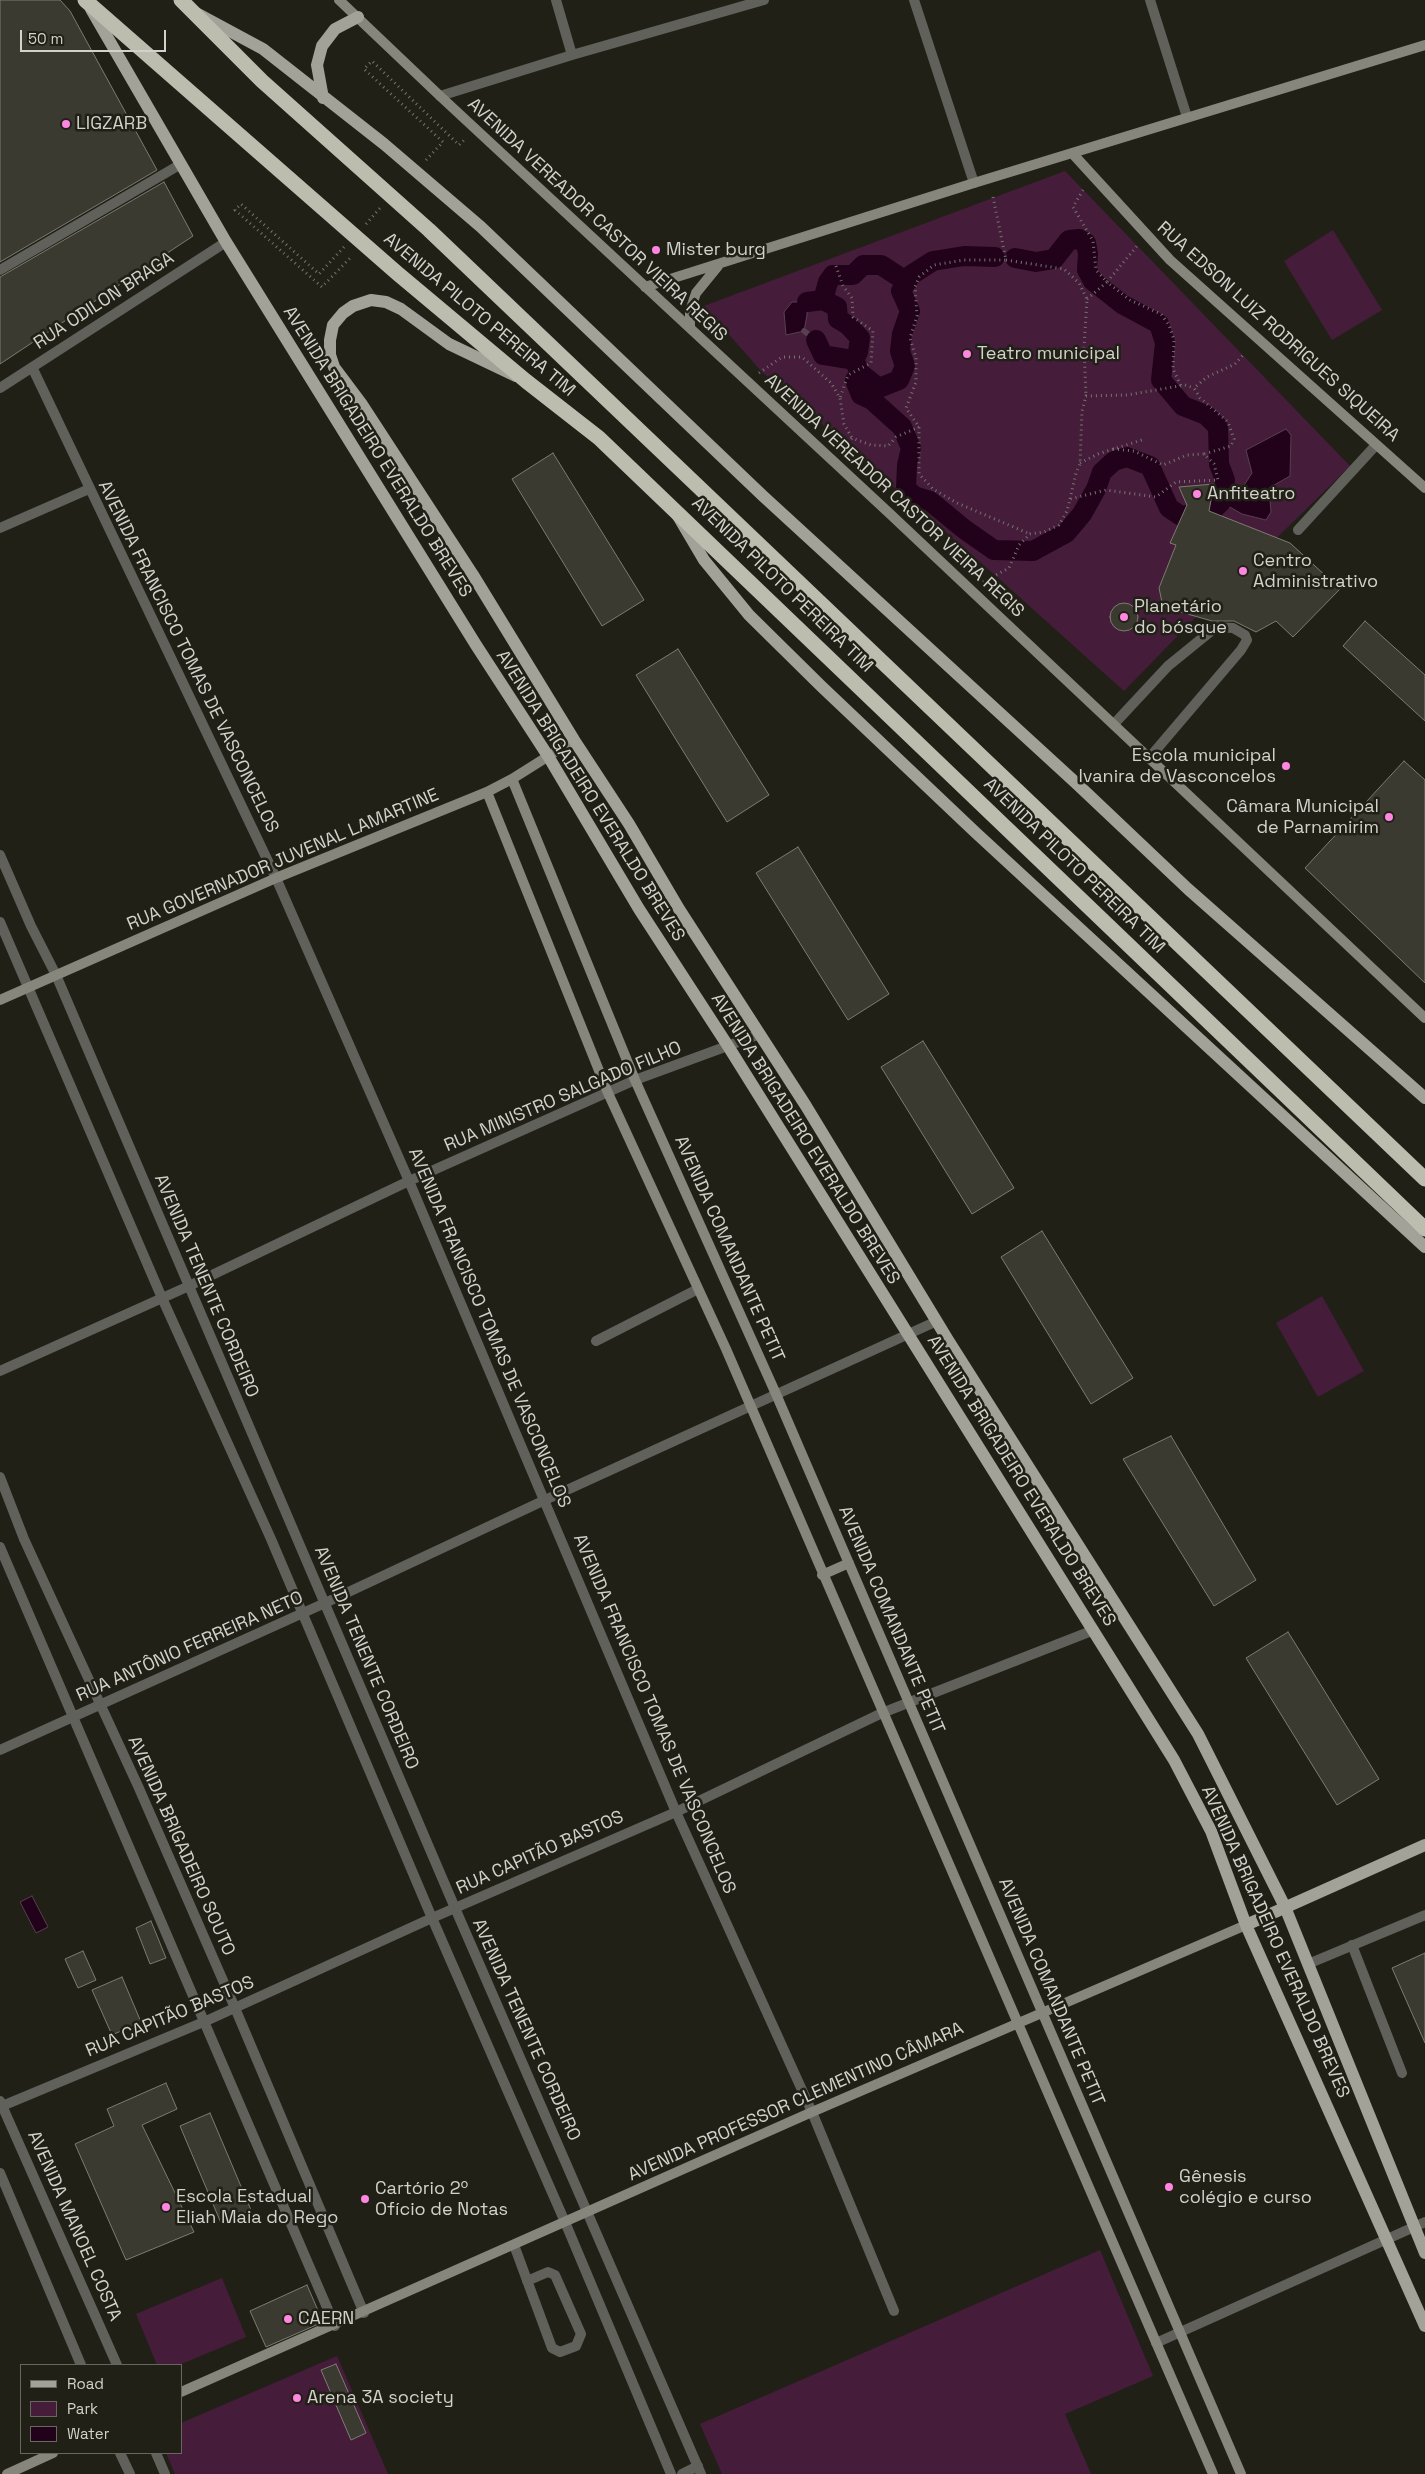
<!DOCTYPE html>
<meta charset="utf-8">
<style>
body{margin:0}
#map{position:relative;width:1425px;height:2474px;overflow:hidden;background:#212017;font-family:"Space Grotesk",sans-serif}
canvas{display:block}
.legend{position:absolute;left:20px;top:2364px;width:162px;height:90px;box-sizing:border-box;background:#212017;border:1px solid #68675f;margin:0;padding:6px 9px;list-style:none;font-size:15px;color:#d2d2cb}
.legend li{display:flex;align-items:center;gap:10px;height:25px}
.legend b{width:25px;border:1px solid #68675f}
.scale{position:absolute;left:20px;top:30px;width:146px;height:22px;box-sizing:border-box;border:2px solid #d2d2cb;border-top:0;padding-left:6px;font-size:15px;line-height:18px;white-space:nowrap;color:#d2d2cb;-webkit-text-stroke:4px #212017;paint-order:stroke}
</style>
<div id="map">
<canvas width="1425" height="2474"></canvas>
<ul class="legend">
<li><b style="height:6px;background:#a2a298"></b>Road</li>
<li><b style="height:14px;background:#451d3b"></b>Park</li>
<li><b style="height:14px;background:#22011b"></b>Water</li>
</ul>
<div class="scale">50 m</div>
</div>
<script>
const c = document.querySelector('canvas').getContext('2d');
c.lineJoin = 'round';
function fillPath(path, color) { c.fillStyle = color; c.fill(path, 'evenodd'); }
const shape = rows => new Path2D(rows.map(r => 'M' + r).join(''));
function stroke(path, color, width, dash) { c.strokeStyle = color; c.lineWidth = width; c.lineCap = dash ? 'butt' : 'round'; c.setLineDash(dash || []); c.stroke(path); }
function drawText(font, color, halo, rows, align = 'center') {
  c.font = font + ' "Space Grotesk",sans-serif'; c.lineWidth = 5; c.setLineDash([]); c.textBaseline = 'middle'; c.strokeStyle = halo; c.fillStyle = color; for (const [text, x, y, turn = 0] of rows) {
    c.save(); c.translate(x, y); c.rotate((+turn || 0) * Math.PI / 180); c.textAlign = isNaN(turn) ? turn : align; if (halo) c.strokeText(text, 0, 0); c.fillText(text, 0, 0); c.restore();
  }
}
fillPath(shape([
 [1065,171,1350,466,1196,617,1124,691,996,576,761,371,704,306],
 [1333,230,1382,310,1332,340,1284,261],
 [1322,1296,1364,1371,1318,1397,1276,1323],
 [1100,2250,1153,2376,1065,2414,1091,2474,722,2474,700,2424],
 [222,2278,246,2337,179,2365,157,2365,136,2314],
 [337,2356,388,2474,175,2474,166,2453,181,2453,181,2423]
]), '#451d3b');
const water = shape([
 [792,302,807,302,807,315,804,331,786,335,784,312,792,302],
 [1286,429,1291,435,1290,476,1269,488,1271,512,1266,520,1242,514,1221,502,1223,489,1243,487,1252,473,1246,450,1286,429],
 [32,1896,48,1927,36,1933,20,1902,32,1896]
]);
fillPath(water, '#22011b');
stroke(water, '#574050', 1);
stroke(shape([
 [804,331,816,340]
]), '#574050', 5.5);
stroke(shape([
 [823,300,828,282,833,275,853,275,863,265,881,265,901,278,908,281],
 [807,302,823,300,837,307,838,319,848,325,860,338,858,352,854,360],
 [816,340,823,355,854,360,860,373,879,388,899,380,905,366,900,351,902,334,910,311,901,291,911,275,933,261,964,256,995,257],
 [860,373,855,380,861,395,872,400,902,427,911,448,907,465,906,488,914,496,930,501,964,529,994,550,1033,551,1066,533,1082,514,1096,489,1102,472,1114,461,1127,457,1150,466,1169,508,1181,516,1212,511,1221,502,1225,480,1219,464,1218,427,1206,415,1183,406,1161,380,1165,343,1159,324,1122,304,1093,281,1087,270,1088,254,1086,243,1079,239,1069,240,1054,259,1036,262,1015,258]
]), '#22011b', 20);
const building = shape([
 [0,0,60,0,70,11,157,170,0,262,0,0],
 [164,182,193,236,0,364,0,277,164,182],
 [553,453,644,600,602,626,512,479,553,453],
 [1214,484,1209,511,1290,543,1340,589,1293,637,1276,621,1256,632,1234,621,1212,621,1163,607,1159,588,1176,545,1170,543,1187,505,1179,487,1214,484],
 '1110 617a14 14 0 1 1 28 0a14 14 0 1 1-28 0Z',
 [1365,621,1425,675,1425,721,1343,646,1365,621],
 [678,649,769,795,727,822,636,675,678,649],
 [1404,761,1425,780,1425,983,1305,868,1404,761],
 [798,847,889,994,848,1020,756,873,798,847],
 [923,1041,1014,1188,972,1214,881,1067,923,1041],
 [1042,1231,1133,1378,1091,1404,1001,1257,1042,1231],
 [1171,1436,1256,1580,1214,1606,1123,1459,1171,1436],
 [1288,1632,1379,1779,1337,1805,1246,1658,1288,1632],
 [151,1921,166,1958,150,1964,136,1928,151,1921],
 [83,1951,96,1980,78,1988,65,1959,83,1951],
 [1425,1953,1425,2043,1392,1968,1425,1953],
 [122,1977,141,2022,112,2035,92,1990,122,1977],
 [166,2083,177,2109,142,2125,194,2232,126,2260,75,2144,114,2126,107,2109,166,2083],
 [210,2113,251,2210,221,2223,180,2126,210,2113],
 [307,2285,323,2322,266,2347,250,2311,307,2285],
 [336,2364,366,2433,351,2440,321,2370,336,2364]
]);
fillPath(building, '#3b3a30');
stroke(building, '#7c7c70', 1);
stroke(shape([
 [426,160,443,142,364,69,372,61,459,145,466,138],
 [1083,190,1073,207,1093,241,1096,270,1107,282,1137,246],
 [993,197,1006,260,964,260,934,265,919,277,915,287,917,316,910,338,916,358,916,382,906,408,919,427,919,474,933,489,957,503,1030,534],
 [366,224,380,208],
 [344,247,319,274,241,204,235,210,322,287,352,256],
 [1006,260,1064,269,1079,283,1087,299,1084,347,1086,396],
 [836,266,843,286,852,298,853,317,873,331,871,363,848,375,840,398],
 [1087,299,1107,282,1130,300,1161,314,1169,325,1174,340,1173,369,1181,386],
 [759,373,782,357,802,357,831,383,840,398,844,424,852,438],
 [1113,449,1134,451,1163,465,1187,455,1204,454],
 [841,450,852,438,871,445,888,446,896,437,919,427],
 [1080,463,1098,454,1145,439],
 [1070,499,1076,473,1080,464,1082,411,1086,396,1127,395,1185,385,1194,388],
 [983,582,1009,568,1019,545,1030,534,1044,532,1059,525,1067,511,1070,499,1106,490,1156,497,1176,482,1218,480,1214,464,1204,454,1231,446,1234,439,1228,422,1200,398,1194,388,1207,377,1235,364,1243,355]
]), '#75756d', 3, [1, 4]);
stroke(shape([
 [0,270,181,164],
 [1298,530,1376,445],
 [1114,724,1168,666,1216,627,1233,628,1245,635,1247,640,1241,650,1150,757],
 [596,1341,698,1289],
 [1352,1945,1402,2073],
 [514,2245,552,2348,560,2352,576,2346,581,2334,555,2275,548,2272,527,2281]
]), '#61615c', 10);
stroke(shape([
 [556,0,572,55],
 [914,0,974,183],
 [1150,0,1187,117],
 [440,96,572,55,764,0],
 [32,367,276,878,409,1181,676,1812,812,2112,894,2311],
 [0,388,226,242],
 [0,528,89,489],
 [0,855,31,926,56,975,455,1908,701,2474],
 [0,922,162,1298,271,1539,432,1918,565,2222,671,2474],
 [0,1371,189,1286,409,1181,635,1080,760,1034],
 [0,1477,24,1539,138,1786,235,2008,364,2313],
 [0,1547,335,2326],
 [0,1750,325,1603,545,1500,937,1321],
 [1308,1964,1425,1915],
 [0,2101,117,2365],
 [0,2107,206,2021,432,1918,676,1812,882,1713,1094,1630],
 [0,2173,81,2365],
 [1156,2343,1425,2222],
 [120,2453,130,2474],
 [156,2453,165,2474],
 [682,2474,698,2466]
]), '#61615c', 10);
stroke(shape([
 [339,0,440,96,888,512,1425,1018],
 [1072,153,1170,260,1425,488],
 [645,287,974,183,1425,45],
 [690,328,690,311,696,293,718,266],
 [512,779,635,1080,776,1394,1241,2474],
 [487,792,608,1093,726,1349,1213,2474],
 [0,1000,276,878,487,792,512,779,574,740],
 [822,1575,849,1563],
 [181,2392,812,2112,1246,1925],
 [7,2474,53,2453]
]), '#86867d', 10);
stroke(shape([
 [91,9,226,242,476,645,548,756,639,909,728,1046,1174,1760,1211,1831,1246,1925,1425,2326],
 [198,14,263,49,384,144,481,227,763,496,1076,783,1188,889,1425,1098],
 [323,98,317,65,322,46,335,29,358,17],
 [516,376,449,344,401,309,386,302,371,300,353,306,343,313,333,325,330,340,330,355,334,367,361,403,473,575,574,740,629,824,679,909,806,1106,948,1340,1198,1734,1285,1907,1425,2253],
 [678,516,704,560,749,615,821,686,975,832,1425,1247],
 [1246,1925,1425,1845]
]), '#a2a298', 12);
stroke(shape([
 [85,0,397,273,526,381,599,438,1425,1229],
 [181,0,262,81,429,230,1425,1179]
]), '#bcbcaf', 15);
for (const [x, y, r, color] of [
 [66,124,5,"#fe85e0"],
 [656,250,5,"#fe85e0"],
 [967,354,5,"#fe85e0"],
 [1197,494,5,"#fe85e0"],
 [1243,571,5,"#fe85e0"],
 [1124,617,5,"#fe85e0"],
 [1286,766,5,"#fe85e0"],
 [1389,817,5,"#fe85e0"],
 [1169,2187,5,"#fe85e0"],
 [365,2199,5,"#fe85e0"],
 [166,2207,5,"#fe85e0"],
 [288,2319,5,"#fe85e0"],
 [297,2398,5,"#fe85e0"]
]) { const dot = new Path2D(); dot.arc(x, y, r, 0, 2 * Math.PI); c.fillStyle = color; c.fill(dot); stroke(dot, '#212017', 2); }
drawText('18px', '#d2d2cb', '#212017', [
 ["LIGZARB",76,124],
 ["Mister burg",666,250],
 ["Teatro municipal",977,354],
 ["Anfiteatro",1207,494],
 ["Centro",1253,561],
 ["Administrativo",1253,582],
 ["Planetário",1134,607],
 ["do bósque",1134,628],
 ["Escola municipal",1276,756,"right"],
 ["Ivanira de Vasconcelos",1276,777,"right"],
 ["Câmara Municipal",1379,807,"right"],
 ["de Parnamirim",1379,828,"right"],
 ["Gênesis",1179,2177],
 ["colégio e curso",1179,2198],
 ["Cartório 2º",375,2189],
 ["Ofício de Notas",375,2210],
 ["Escola Estadual",176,2197],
 ["Eliah Maia do Rego",176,2218],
 ["CAERN",298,2319],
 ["Arena 3A society",307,2398]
], 'left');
drawText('18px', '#d2d2cb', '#212017', [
 ["AVENIDA VEREADOR CASTOR VIEIRA REGIS",597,220,43],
 ["RUA ODILON BRAGA",104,301,-33],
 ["AVENIDA PILOTO PEREIRA TIM",479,315,40],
 ["RUA EDSON LUIZ RODRIGUES SIQUEIRA",1278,332,42],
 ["AVENIDA BRIGADEIRO EVERALDO BREVES",377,452,58],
 ["AVENIDA VEREADOR CASTOR VIEIRA REGIS",894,496,43],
 ["AVENIDA PILOTO PEREIRA TIM",782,585,44],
 ["AVENIDA FRANCISCO TOMAS DE VASCONCELOS",188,657,64],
 ["AVENIDA BRIGADEIRO EVERALDO BREVES",590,796,58],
 ["RUA GOVERNADOR JUVENAL LAMARTINE",283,860,-23],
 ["AVENIDA PILOTO PEREIRA TIM",1074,866,44],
 ["RUA MINISTRO SALGADO FILHO",563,1097,-23],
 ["AVENIDA BRIGADEIRO EVERALDO BREVES",805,1139,58],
 ["AVENIDA COMANDANTE PETIT",729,1249,66],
 ["AVENIDA TENENTE CORDEIRO",206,1286,67],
 ["AVENIDA FRANCISCO TOMAS DE VASCONCELOS",489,1328,67],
 ["AVENIDA BRIGADEIRO EVERALDO BREVES",1021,1481,58],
 ["AVENIDA COMANDANTE PETIT",891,1620,67],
 ["RUA ANTÔNIO FERREIRA NETO",190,1647,-24],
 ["AVENIDA TENENTE CORDEIRO",366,1658,67],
 ["AVENIDA FRANCISCO TOMAS DE VASCONCELOS",654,1714,67],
 ["AVENIDA BRIGADEIRO SOUTO",181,1846,66],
 ["RUA CAPITÃO BASTOS",540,1853,-24],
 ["AVENIDA BRIGADEIRO EVERALDO BREVES",1275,1942,66],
 ["AVENIDA COMANDANTE PETIT",1051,1992,67],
 ["RUA CAPITÃO BASTOS",170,2017,-23],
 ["AVENIDA TENENTE CORDEIRO",526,2030,66],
 ["AVENIDA PROFESSOR CLEMENTINO CÂMARA",796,2102,-24],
 ["AVENIDA MANOEL COSTA",74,2226,66]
]);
</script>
